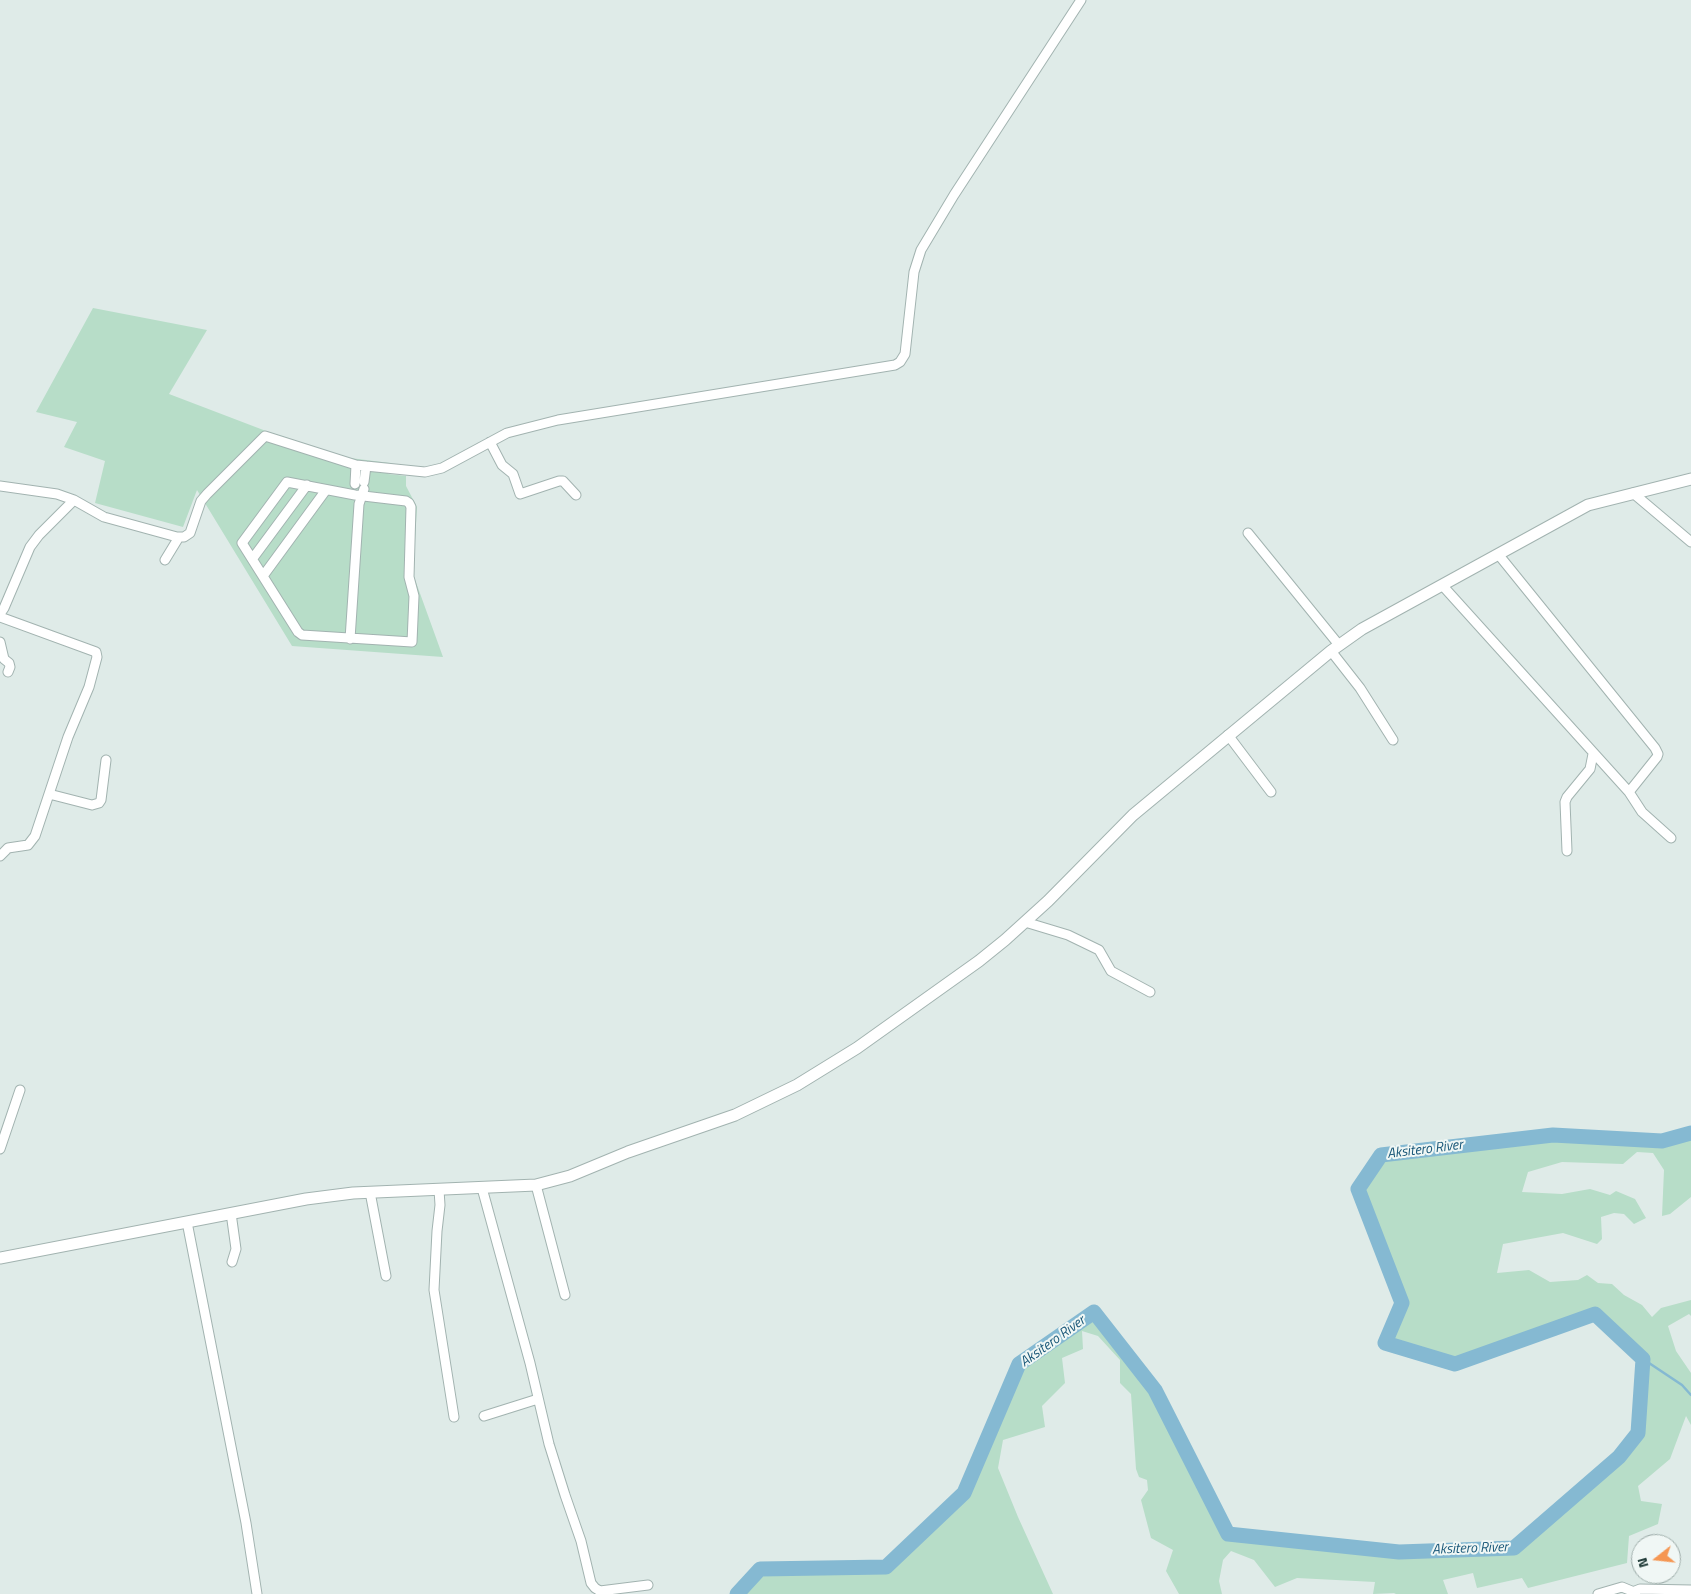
<!DOCTYPE html>
<style>
body{margin:0}
#map{position:relative;width:1691px;height:1594px;overflow:hidden;background:#dfebe8;font-family:"Titillium Web",sans-serif}
canvas{display:block}
.north{position:absolute;left:1631px;top:1534px;width:50px;height:50px;box-sizing:border-box;background:#f0f7f5;border:1px solid #9daca9;border-radius:50%;rotate:254deg;font-size:14px;font-weight:700;line-height:20px;text-align:center;color:#203b38}
.north::after{content:'';display:block;margin:auto;width:18px;height:22px;background:#f59753;clip-path:polygon(50% 0,100% 100%,50% 72%,0 100%)}
</style>
<div id="map">
<canvas width="1691" height="1594"></canvas>
<div class="north">N</div>
</div>
<script>
const c = document.querySelector('canvas').getContext('2d');
c.lineJoin = 'round';
function fillPath(path, color) { c.fillStyle = color; c.fill(path, 'evenodd'); }
const shape = rows => new Path2D(rows.map(r => 'M' + r).join(''));
function stroke(path, color, width, dash) { c.strokeStyle = color; c.lineWidth = width; c.lineCap = dash ? 'butt' : 'round'; c.setLineDash(dash || []); c.stroke(path); }
function drawText(font, color, halo, rows, align = 'center') {
  c.font = font + ' "Titillium Web",sans-serif'; c.lineWidth = 4; c.setLineDash([]); c.textBaseline = 'middle'; c.strokeStyle = halo; c.fillStyle = color; for (const [text, x, y, turn = 0] of rows) {
    c.save(); c.translate(x, y); c.rotate((+turn || 0) * Math.PI / 180); c.textAlign = isNaN(turn) ? turn : align; if (halo) c.strokeText(text, 0, 0); c.fillText(text, 0, 0); c.restore();
  }
}
fillPath(shape([
 [93,308,207,330,169,394,266,431,350,458,390,463,388,474,406,476,406,486,417,507,413,574,443,657,292,646,197,490,183,527,95,503,105,461,64,447,77,422,36,412],
 [1691,1133,1691,1197,1670,1214,1662,1216,1664,1170,1653,1153,1637,1152,1623,1164,1562,1162,1528,1172,1522,1192,1562,1194,1590,1189,1610,1195,1616,1191,1635,1199,1646,1218,1634,1224,1624,1214,1614,1213,1601,1217,1602,1239,1597,1244,1563,1233,1503,1244,1497,1273,1529,1270,1550,1282,1578,1280,1587,1275,1598,1283,1612,1284,1624,1295,1642,1305,1652,1317,1661,1308,1691,1300,1691,1316,1689,1314,1668,1326,1676,1351,1691,1373,1691,1425,1686,1416,1670,1459,1638,1486,1641,1501,1662,1504,1658,1524,1629,1536,1627,1563,1528,1588,1522,1578,1477,1588,1473,1573,1443,1580,1448,1594,1396,1594,1394,1593,1373,1594,1375,1582,1297,1578,1275,1587,1254,1560,1231,1551,1223,1560,1219,1581,1222,1594,1179,1594,1166,1571,1173,1550,1151,1538,1141,1500,1148,1490,1147,1480,1139,1477,1136,1469,1131,1394,1120,1383,1120,1360,1098,1336,1082,1331,1083,1349,1062,1358,1065,1383,1042,1406,1045,1427,1003,1440,998,1468,1018,1517,1053,1594,737,1594,760,1569,886,1567,964,1493,1019,1364,1094,1312,1155,1390,1228,1534,1399,1552,1518,1544,1619,1457,1638,1433,1642,1359,1595,1314,1455,1364,1385,1343,1399,1309,1358,1189,1381,1155,1553,1135,1662,1141]
]), '#b7ddc8');
stroke(shape([
 [1643,1359,1682,1385,1691,1395]
]), '#85b9d2', 2.5);
stroke(shape([
 [737,1594,760,1569,886,1567,964,1493,1019,1364,1094,1312,1155,1390,1228,1534,1399,1552,1514,1548,1619,1457,1638,1433,1643,1359,1595,1314,1455,1364,1385,1343,1402,1303,1358,1189,1381,1155,1553,1135,1662,1141,1691,1133]
]), '#85b9d2', 15);
const minor = shape([
 [490,442,502,465,513,474,520,494,559,481,563,481,576,495],
 [287,482,355,495,406,501,409,503,411,507,409,577,414,596,412,642,302,635,298,632,242,543,287,482],
 [364,482,366,466],
 [355,484,356,465],
 [0,486,57,494,74,500,104,517,177,537,184,537,190,533,201,501,207,494,265,436,356,465,425,472,442,468,507,433,558,420,895,365,900,362,905,354,914,272,921,250,954,195,1081,0],
 [1633,493,1691,542],
 [1248,533,1339,645],
 [253,558,307,485],
 [165,560,179,537],
 [263,576,326,490],
 [1442,585,1629,792,1657,757,1658,754,1655,748,1498,554],
 [0,614,4,608,30,547,39,535,74,500],
 [0,617,96,652,97,657,89,687,68,737,35,836,28,845,8,848,0,856],
 [350,639,359,504,364,489],
 [0,642,4,659,9,663,10,667,8,672],
 [1331,651,1360,688,1393,740],
 [1228,735,1271,792],
 [1629,792,1642,812,1671,838],
 [49,794,92,805,99,803,101,800,106,760],
 [1567,851,1565,802,1567,797,1590,769,1593,754],
 [1025,922,1068,935,1099,950,1111,971,1150,992],
 [0,1149,20,1090],
 [536,1185,565,1295],
 [482,1188,530,1363,549,1444,565,1495,581,1541,591,1583,595,1588,600,1591,648,1585],
 [439,1190,440,1205,437,1231,434,1290,454,1417],
 [370,1192,386,1276],
 [231,1213,236,1249,232,1262],
 [187,1222,246,1523,257,1594],
 [484,1416,538,1399],
 [1598,1594,1622,1587,1634,1592],
 [1633,1594,1635,1591,1640,1589,1691,1590]
]);
const tertiary = shape([
 [0,1258,306,1199,353,1193,536,1185,570,1176,628,1152,735,1115,797,1085,857,1048,979,961,1005,940,1048,901,1133,815,1331,651,1362,629,1588,505,1691,479]
]);
stroke(minor, '#a2b3b0', 11);
stroke(tertiary, '#a2b3b0', 13);
stroke(minor, '#fff', 9);
stroke(tertiary, '#fff', 11);
drawText('italic 14px', '#195778', '#f0f7f5', [
 ["Aksitero River",1425,1150,-7],
 ["Aksitero River",1053,1342,-36],
 ["Aksitero River",1470,1549,-2]
]);
</script>
